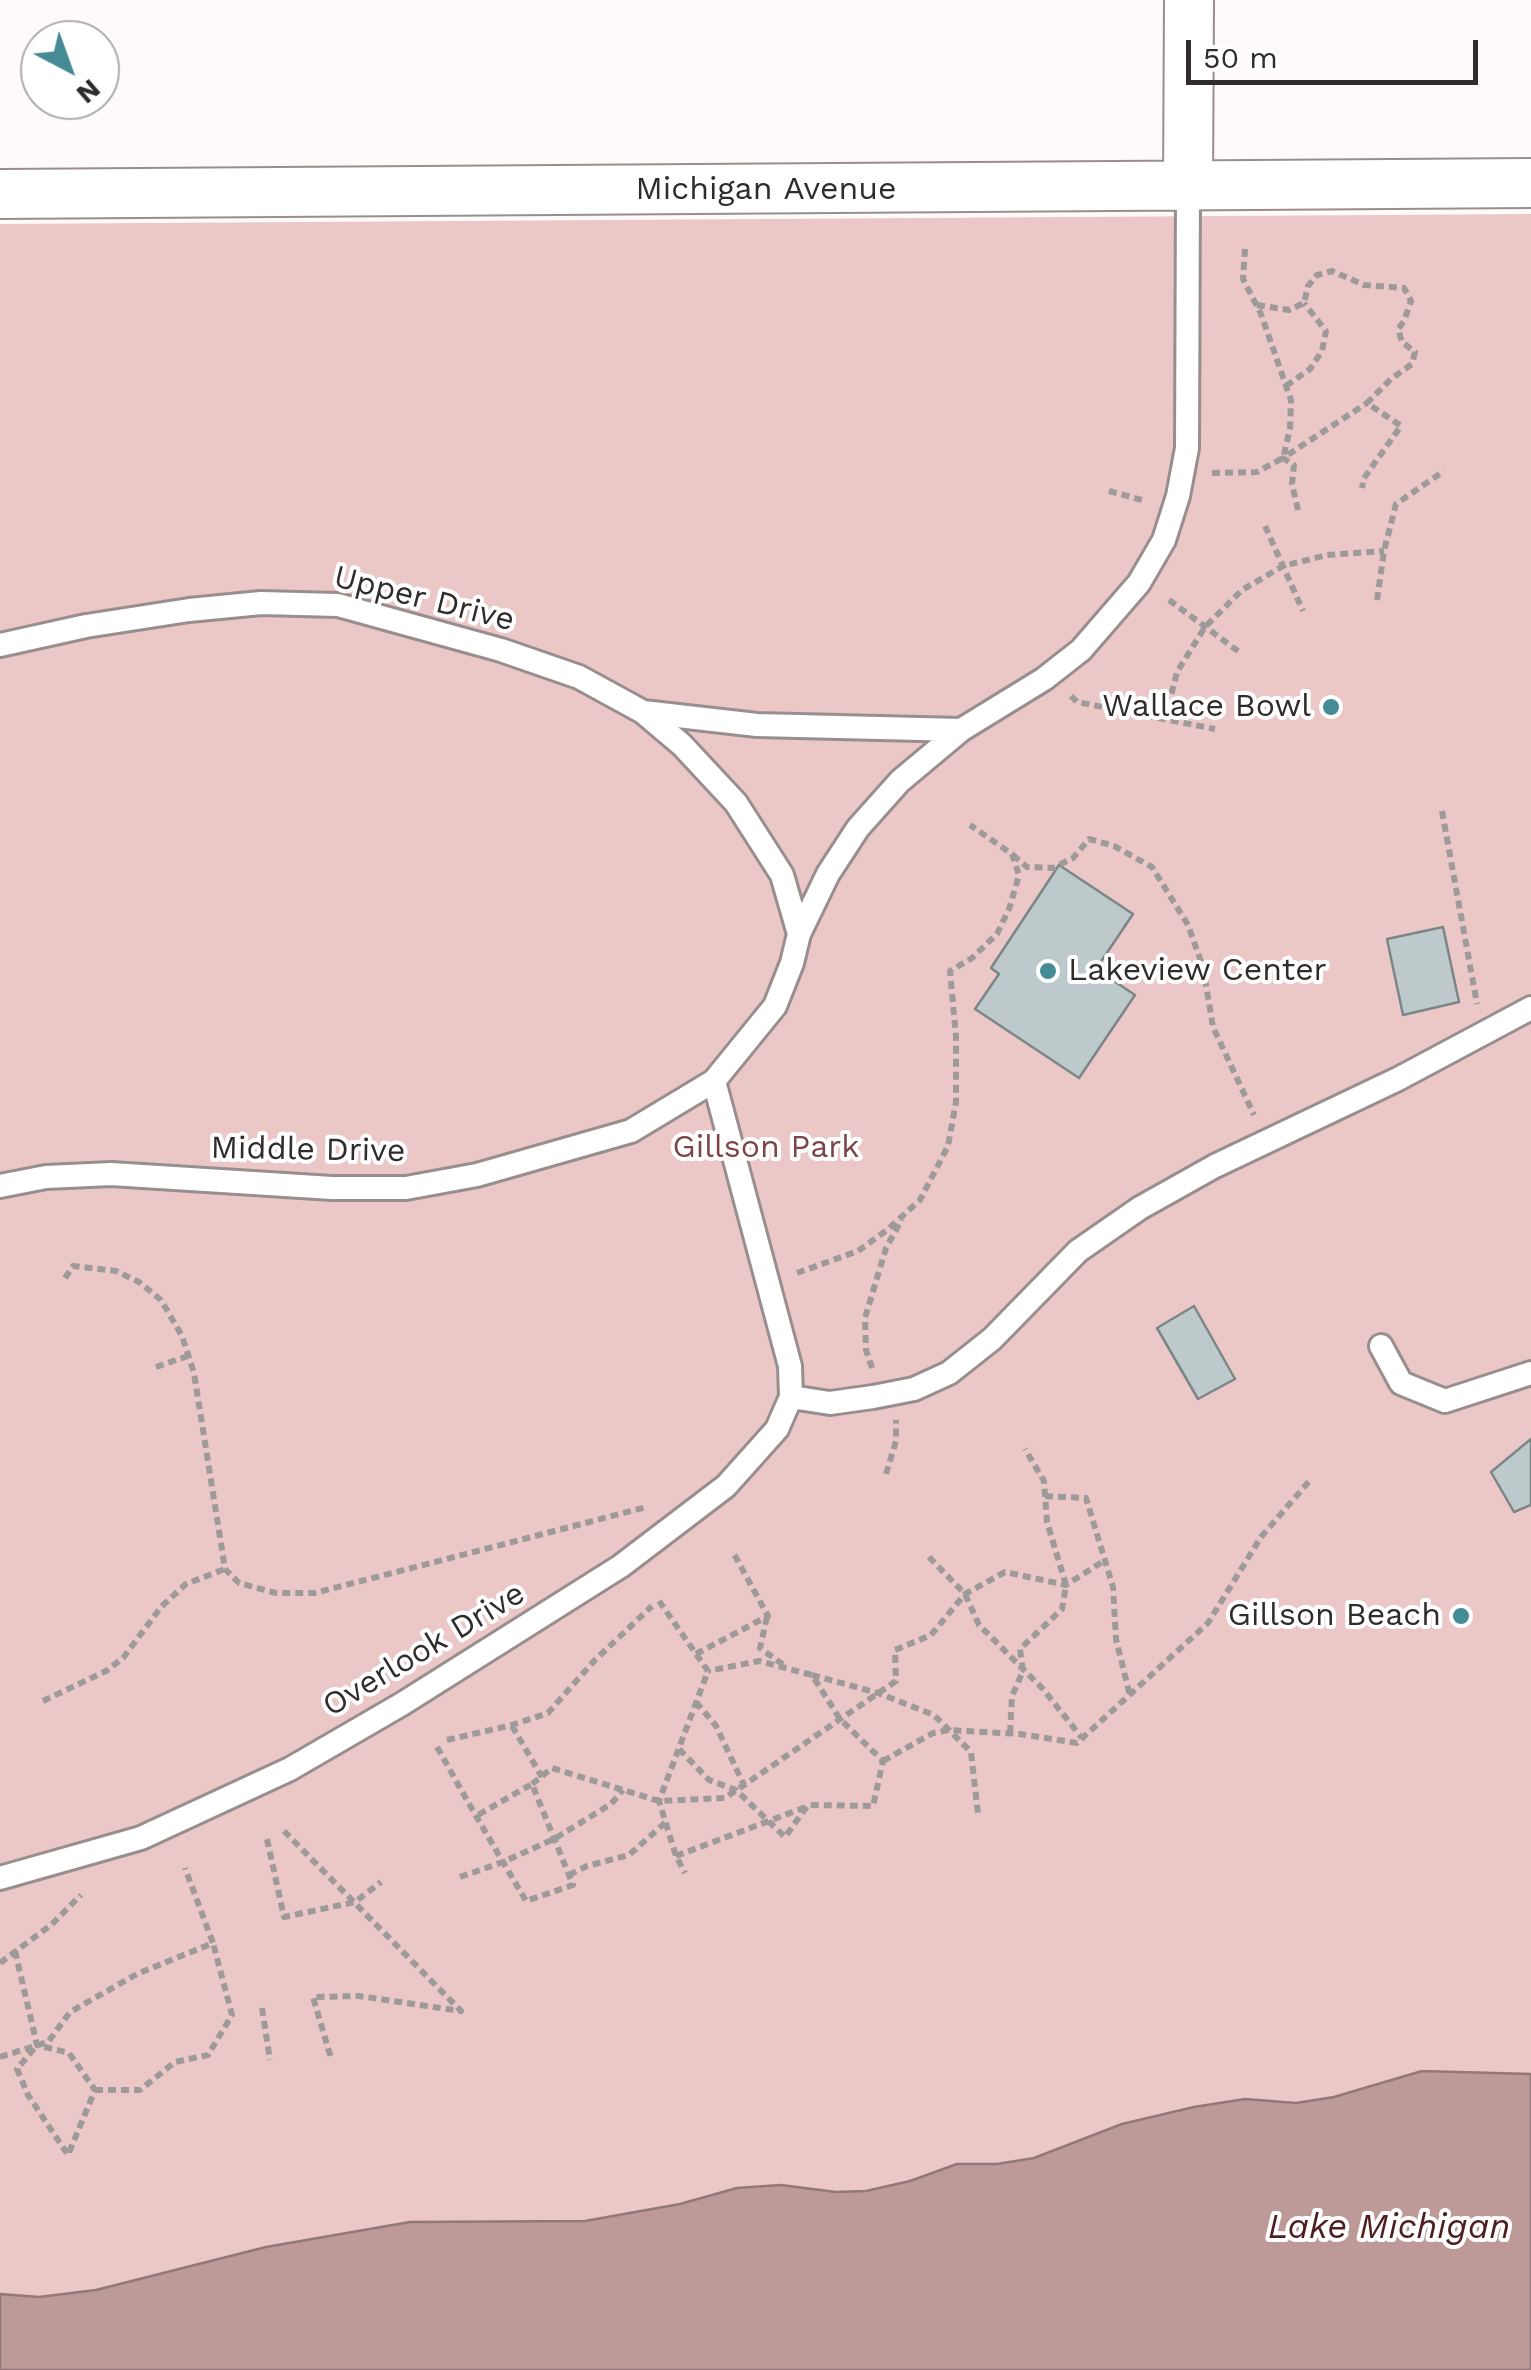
<!DOCTYPE html>
<style>
body{margin:0}
#map{position:relative;width:1531px;height:2370px;overflow:hidden;background:#fffafa;font-family:"Work Sans",sans-serif}
canvas{display:block}
.north{position:absolute;left:20px;top:20px;width:100px;height:100px;box-sizing:border-box;background:#fff;border:2px solid #acabab;border-radius:50%;rotate:139deg;font-size:28px;font-weight:700;line-height:40px;text-align:center;color:#302c2c}
.north::after{content:'';display:block;margin:auto;width:35px;height:45px;background:#448b95;clip-path:polygon(50% 0,100% 100%,50% 72%,0 100%)}
.scale{position:absolute;left:1186px;top:40px;width:292px;height:45px;box-sizing:border-box;border:5px solid #302c2c;border-top:0;padding-left:12px;font-size:30px;line-height:35px;white-space:nowrap;color:#302c2c;-webkit-text-stroke:8px #fff;paint-order:stroke}
</style>
<div id="map">
<canvas width="1531" height="2370"></canvas>
<div class="north">N</div>
<div class="scale">50 m</div>
</div>
<script>
const c = document.querySelector('canvas').getContext('2d');
c.lineJoin = 'round';
function fillPath(path, color) { c.fillStyle = color; c.fill(path, 'evenodd'); }
const shape = rows => new Path2D(rows.map(r => 'M' + r).join(''));
function stroke(path, color, width, dash) { c.strokeStyle = color; c.lineWidth = width; c.lineCap = dash ? 'butt' : 'round'; c.setLineDash(dash || []); c.stroke(path); }
function drawText(font, color, halo, rows, align = 'center') {
  c.font = font + ' "Work Sans",sans-serif'; c.lineWidth = 8; c.setLineDash([]); c.textBaseline = 'middle'; c.strokeStyle = halo; c.fillStyle = color; for (const [text, x, y, turn = 0] of rows) {
    c.save(); c.translate(x, y); c.rotate((+turn || 0) * Math.PI / 180); c.textAlign = isNaN(turn) ? turn : align; if (halo) c.strokeText(text, 0, 0); c.fillText(text, 0, 0); c.restore();
  }
}
fillPath(shape([
 [1531,214,1531,2074,1422,2071,1334,2097,1296,2103,1245,2099,1194,2107,1122,2124,1034,2158,866,2191,836,2192,781,2185,737,2188,680,2204,585,2221,410,2222,266,2247,96,2290,39,2297,0,2294,0,224]
]), '#ebc8c7');
const water = shape([
 [1422,2071,1531,2074,1531,2370,0,2370,0,2294,39,2297,96,2290,266,2247,410,2222,585,2221,680,2204,737,2188,781,2185,836,2192,866,2191,910,2181,957,2164,997,2164,1034,2158,1122,2124,1194,2107,1245,2099,1296,2103,1334,2097,1422,2071]
]);
fillPath(water, '#bd9998');
stroke(water, '#937878', 2.5);
const building = shape([
 [1059,865,1133,914,1096,969,1135,995,1079,1078,975,1009,999,974,991,968,1059,865],
 [1443,927,1459,1002,1403,1015,1387,939,1443,927],
 [1194,1306,1235,1379,1198,1399,1157,1328,1194,1306],
 [1531,1439,1531,1505,1514,1512,1491,1472,1531,1439]
]);
fillPath(building, '#bec9cb');
stroke(building, '#7b8687', 2.5);
const lane = shape([
 [0,645,86,626,189,610,261,603,338,605,501,650,579,677,643,712,682,745,736,803,782,875,799,934],
 [643,712,757,725,961,730],
 [0,1186,46,1177,111,1174,332,1188,406,1188,477,1175,631,1131,714,1081],
 [1381,1346,1401,1383,1445,1401,1531,1373],
 [791,1397,830,1403,873,1397,914,1389,949,1373,992,1339,1078,1251,1140,1208,1215,1166,1398,1079,1531,1008],
 [0,1878,141,1838,290,1769,402,1704,621,1566,726,1486,777,1429,791,1397,790,1366,714,1081,775,1006,792,963,799,934,828,874,858,828,900,781,961,730,1044,679,1081,650,1139,583,1164,540,1178,496,1187,448,1188,187]
]);
const street = shape([
 [1188,187,1189,0],
 [0,194,1531,183]
]);
stroke(lane, '#988e8d', 28);
stroke(street, '#988e8d', 52);
stroke(shape([
 [1257,305,1289,310,1304,303,1308,286,1317,275,1332,271,1364,285,1404,288,1411,301,1404,321,1398,329,1402,342,1415,352,1412,364,1391,379,1367,403,1401,426,1364,478,1362,488],
 [1286,386,1310,369,1322,351,1326,331,1304,303],
 [1212,473,1257,472,1283,458,1290,429,1291,400,1261,314,1243,279,1245,249],
 [1109,491,1146,501],
 [1298,510,1292,484,1294,465,1283,458,1367,403],
 [1265,526,1303,611],
 [1169,600,1242,654],
 [1377,600,1384,551,1396,504,1444,471],
 [1071,696,1077,702,1215,729],
 [1165,719,1177,672,1205,627,1242,590,1283,566,1327,555,1384,551],
 [1442,811,1477,1004],
 [1013,855,1027,867,1053,868,1073,858,1089,839,1114,846,1152,867,1188,925,1203,967,1213,1027,1254,1115],
 [797,1273,858,1251,887,1230,920,1200,948,1146,956,1102,956,1037,950,971,972,958,997,934,1009,909,1019,875,1012,854,970,825],
 [65,1278,73,1266,116,1271,139,1282,161,1300,182,1336,194,1373,225,1569,239,1583,276,1593,315,1593,647,1507],
 [156,1367,188,1356],
 [872,1368,866,1350,865,1318,886,1248,902,1219],
 [886,1474,896,1441,896,1420],
 [1045,1496,1086,1498,1113,1587,1116,1639,1130,1696],
 [929,1557,965,1594,979,1625,1043,1689,1082,1738],
 [659,1601,708,1671,659,1801,676,1856,685,1873],
 [767,1617,760,1648,785,1666],
 [696,1654,768,1616,734,1554],
 [812,1675,878,1693,934,1715,971,1752,978,1814],
 [43,1701,106,1671,123,1658,161,1607,186,1584,225,1569],
 [696,1702,716,1726,744,1785],
 [512,1726,542,1777],
 [1010,1733,1012,1696,1023,1671,1020,1649,1062,1609,1066,1585,1047,1522,1044,1481,1025,1449],
 [447,1740,512,1725,548,1713,595,1660,652,1606],
 [437,1747,476,1816,526,1901,573,1885,532,1784,476,1816],
 [679,1749,709,1780,736,1790,785,1837,808,1805,873,1806,883,1761,840,1719,812,1675,759,1661,708,1671],
 [883,1761,933,1733,949,1730,1020,1734,1077,1743,1208,1623,1261,1537,1312,1478],
 [532,1784,552,1768,659,1801,725,1798,896,1681,895,1650,931,1635,965,1594,1005,1572,1066,1585,1105,1560],
 [284,1831,461,2011,359,1996,313,1997,331,2058],
 [267,1839,284,1917,355,1902,381,1882],
 [676,1856,806,1807],
 [569,1875,587,1866,629,1855,666,1822],
 [460,1877,503,1862,554,1839,611,1804,623,1790],
 [15,1951,37,2045,69,2053,95,2090,68,2155,28,2095,17,2069,37,2045],
 [0,1963,51,1925,81,1895],
 [262,2008,270,2060],
 [0,2057,48,2042,70,2012,137,1974,213,1943,185,1868],
 [95,2090,140,2090,175,2062,208,2055,232,2015,213,1943]
]), '#9e9a9a', 6, [8, 5]);
stroke(lane, '#fff', 22);
stroke(street, '#fff', 48);
for (const [x, y, r, color] of [
 [1331,707,10,"#448b95"],
 [1048,971,10,"#448b95"],
 [1461,1616,10,"#448b95"]
]) { const dot = new Path2D(); dot.arc(x, y, r, 0, 2 * Math.PI); c.fillStyle = color; c.fill(dot); stroke(dot, '#fff', 4); }
drawText('32px', '#302c2c', '#fff', [
 ["Michigan Avenue",766,190],
 ["Upper Drive",424,599,14],
 ["Middle Drive",308,1150,1],
 ["Overlook Drive",424,1650,-31]
]);
drawText('32px', '#302c2c', '#fff', [
 ["Wallace Bowl",1311,707],
 ["Lakeview Center",1068,971,"left"],
 ["Gillson Beach",1441,1616]
], 'right');
drawText('32px', '#7c4647', '#fff', [
 ["Gillson Park",766,1148]
]);
drawText('italic 35px', '#4e1d1f', '#fff', [
 ["Lake Michigan",1389,2228]
]);
</script>
